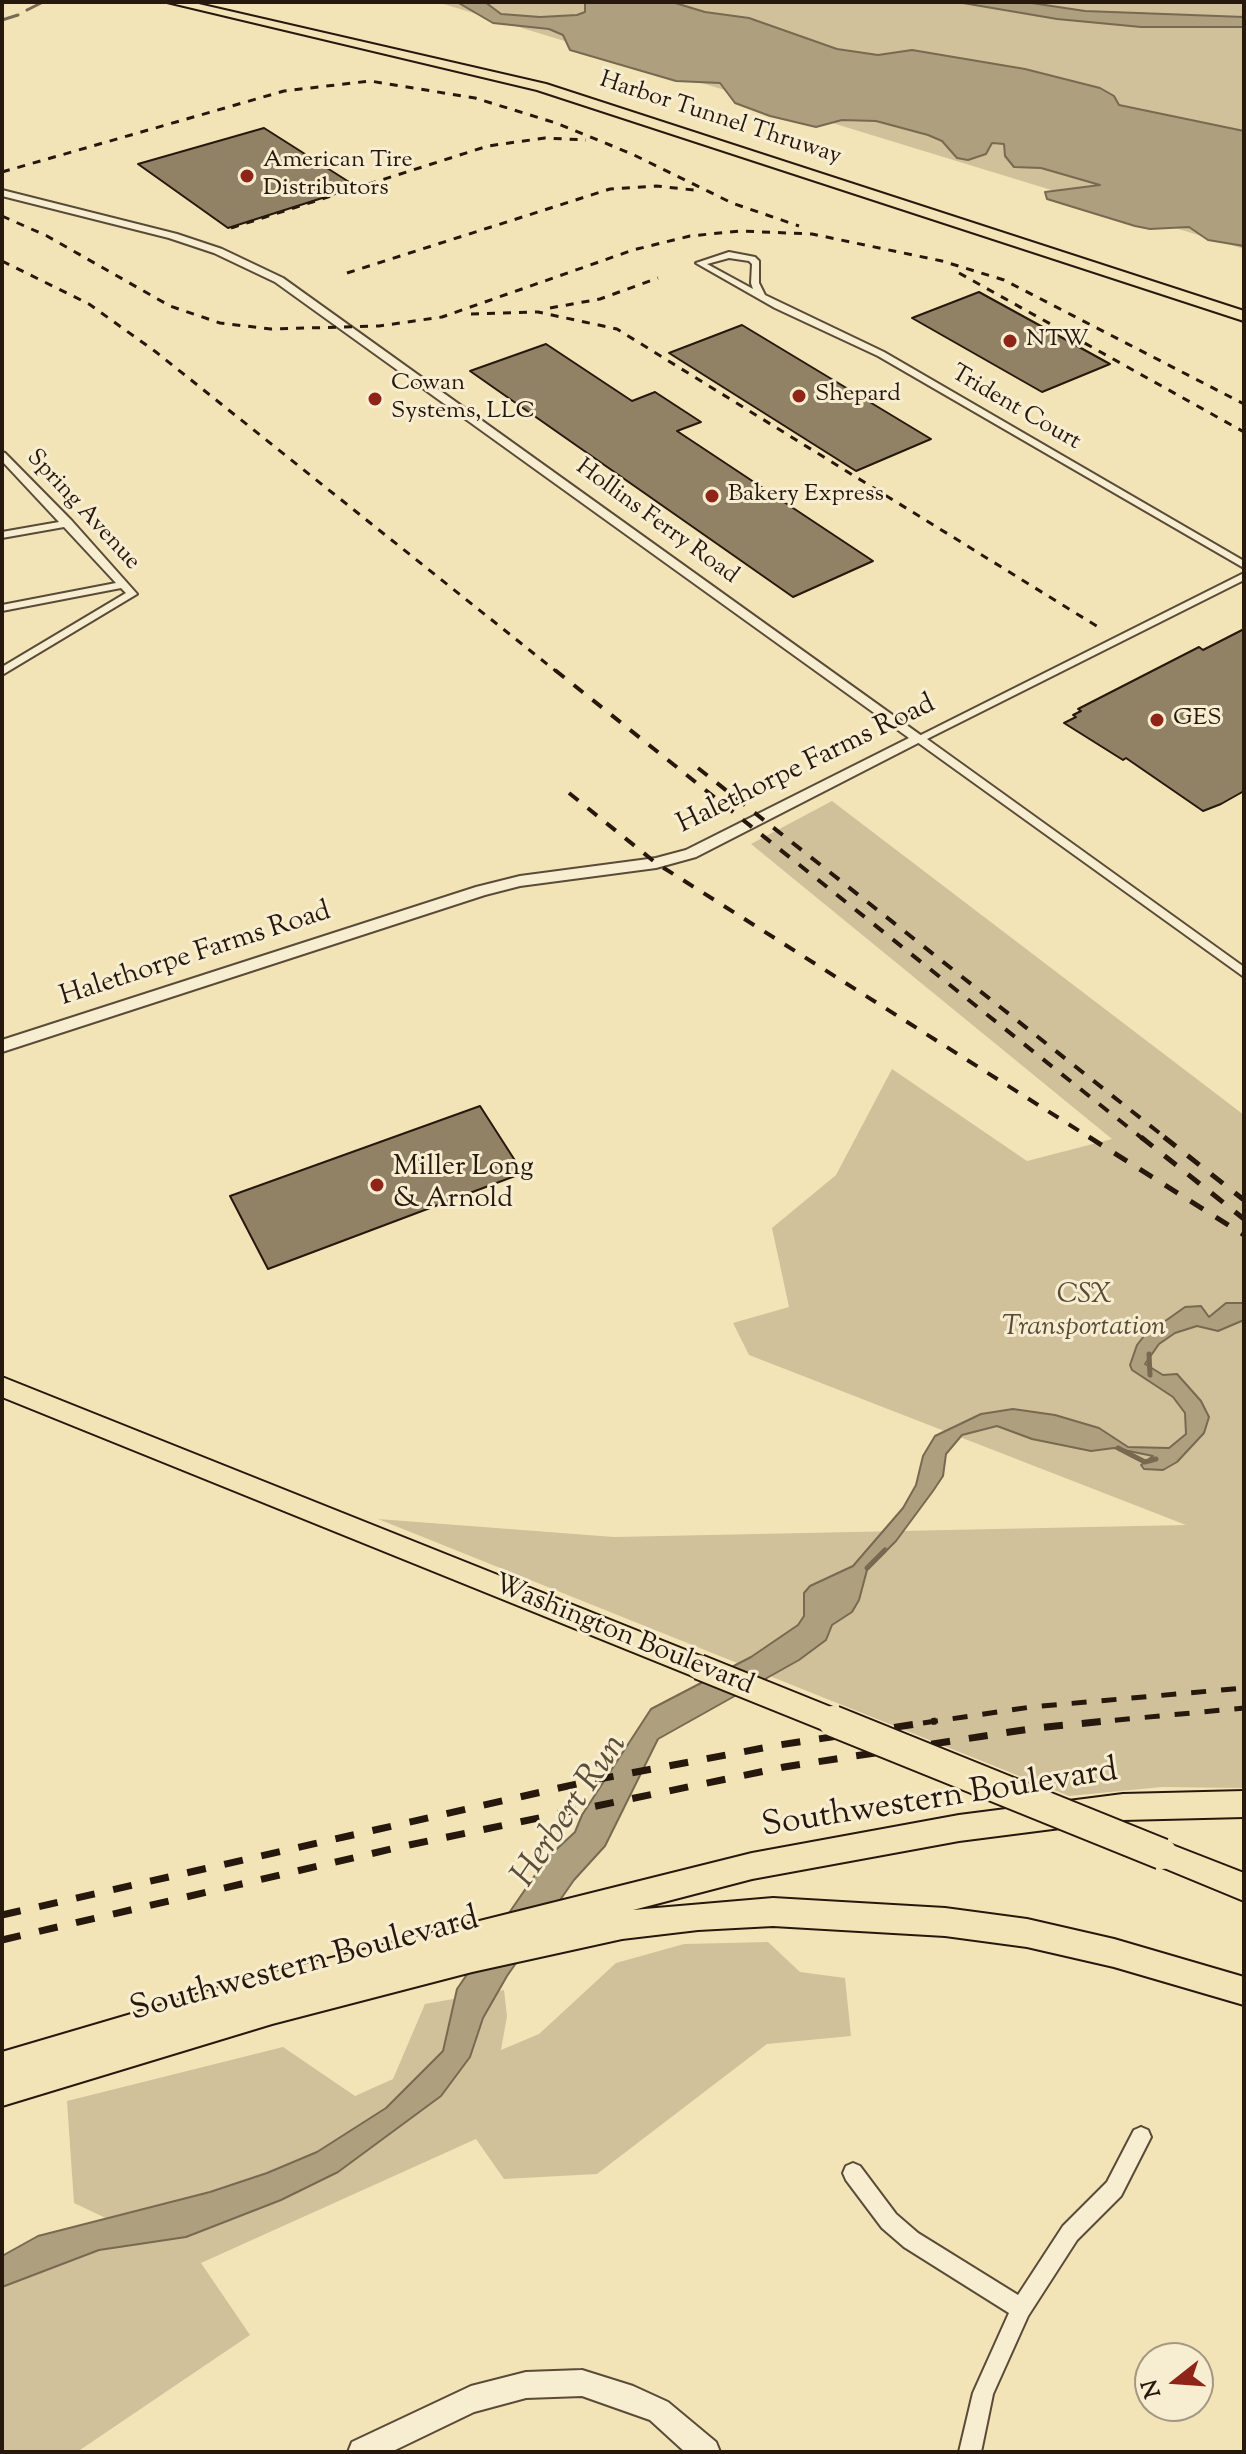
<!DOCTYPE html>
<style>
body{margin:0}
#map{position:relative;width:1246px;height:2454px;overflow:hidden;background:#f3e4b8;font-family:"Sorts Mill Goudy",serif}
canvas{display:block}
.frame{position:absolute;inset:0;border:4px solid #27180d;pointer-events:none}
.north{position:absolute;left:1134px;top:2342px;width:80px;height:80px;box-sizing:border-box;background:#f7edd1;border:2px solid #a49883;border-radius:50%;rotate:253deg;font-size:22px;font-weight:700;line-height:32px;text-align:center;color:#27180d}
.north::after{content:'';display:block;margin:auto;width:28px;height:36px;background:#8f2418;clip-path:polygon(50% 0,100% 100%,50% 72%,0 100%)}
</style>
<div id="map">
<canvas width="1246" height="2454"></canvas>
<div class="frame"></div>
<div class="north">N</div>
</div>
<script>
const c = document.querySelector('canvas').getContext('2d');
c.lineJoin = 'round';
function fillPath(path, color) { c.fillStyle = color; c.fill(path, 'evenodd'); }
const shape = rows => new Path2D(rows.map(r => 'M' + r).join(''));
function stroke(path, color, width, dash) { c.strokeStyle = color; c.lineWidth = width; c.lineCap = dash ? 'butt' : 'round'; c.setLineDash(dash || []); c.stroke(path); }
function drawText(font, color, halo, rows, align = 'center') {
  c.font = font + ' "Sorts Mill Goudy",serif'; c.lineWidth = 6; c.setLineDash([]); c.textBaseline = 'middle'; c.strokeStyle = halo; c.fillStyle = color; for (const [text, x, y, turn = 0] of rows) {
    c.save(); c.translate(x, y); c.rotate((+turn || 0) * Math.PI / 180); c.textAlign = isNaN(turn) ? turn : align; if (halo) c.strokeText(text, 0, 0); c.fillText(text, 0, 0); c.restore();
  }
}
fillPath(shape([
 [437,2,1244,2,1244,249],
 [832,801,1244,1115,1244,1788,1162,1787,1069,1796,378,1519,614,1537,1186,1525,749,1355,733,1323,789,1307,772,1228,836,1175,892,1069,1027,1161,1112,1139,751,844],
 [768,1942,800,1972,845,1978,851,2036,767,2044,597,2174,504,2179,476,2139,201,2263,250,2335,77,2452,2,2452,2,2269,114,2222,74,2203,67,2101,283,2047,355,2096,393,2079,425,2004,504,1990,507,2016,501,2050,539,2034,616,1963,684,1944]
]), '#d0c19b');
const water = shape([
 [457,2,485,2,501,14,540,17,577,15,585,12,585,2,672,2,705,12,749,18,837,49,878,55,912,50,1025,69,1100,88,1114,96,1119,105,1244,131,1244,246,1208,240,1189,227,1150,229,1135,226,1047,199,1045,192,1100,185,1041,168,1014,167,1005,156,1004,144,992,143,986,154,968,160,957,158,942,141,928,135,876,121,842,120,816,127,770,116,735,103,720,83,676,81,570,50,563,35,549,29,493,23,457,2],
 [957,2,1025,2,1085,11,1244,17,1244,27,1141,27,1057,19,957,2],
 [1226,1303,1244,1303,1244,1320,1218,1331,1197,1326,1175,1333,1159,1344,1145,1364,1163,1375,1177,1374,1201,1401,1209,1417,1204,1433,1177,1462,1163,1470,1144,1469,1141,1465,1153,1456,1114,1448,1091,1451,1032,1439,997,1426,962,1435,946,1454,943,1476,933,1491,896,1541,867,1570,859,1600,852,1612,832,1625,826,1640,799,1660,658,1739,605,1846,574,1880,507,1976,483,2018,470,2057,441,2096,338,2172,281,2200,186,2237,99,2250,2,2287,2,2256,38,2236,210,2192,267,2173,317,2152,386,2108,443,2051,457,1989,546,1859,575,1832,582,1815,651,1709,751,1657,798,1625,804,1616,804,1593,810,1586,853,1566,903,1508,916,1485,923,1456,935,1436,981,1414,1013,1409,1055,1415,1099,1428,1128,1447,1169,1448,1186,1434,1185,1413,1173,1397,1132,1370,1130,1365,1137,1345,1144,1336,1185,1307,1201,1306,1209,1317,1226,1303]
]);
fillPath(water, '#ae9f7e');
stroke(water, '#786951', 2);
stroke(shape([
 [27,10,43,2],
 [2,20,18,15]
]), '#786951', 3);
stroke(shape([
 [1149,1354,1150,1375],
 [1118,1448,1145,1462,1156,1459],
 [867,1568,885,1550]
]), '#786951', 5);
const building = shape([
 [264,128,357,187,228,228,138,164,264,128],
 [979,292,1110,364,1042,392,912,318,979,292],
 [742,325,931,439,856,471,669,353,742,325],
 [546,344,632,401,655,392,701,422,677,431,873,561,793,597,470,371,546,344],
 [1244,629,1244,791,1221,804,1203,811,1126,758,1123,760,1064,723,1076,717,1073,715,1081,711,1078,709,1199,647,1203,650,1244,629],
 [480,1106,523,1173,268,1269,230,1196,480,1106]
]);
fillPath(building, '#918266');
stroke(building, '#27180d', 2);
const minor = shape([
 [729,252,755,257,759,261,759,283,765,295,884,352,1244,561,1244,568,878,356,775,308,696,263,729,252],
 [729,258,749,261,752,264,751,283,753,289,707,264,729,258],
 [2,452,5,453,72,521,137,594,2,675,2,667,126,593,121,588,2,611,2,605,116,583,64,527,2,538,2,532,59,522,2,461,2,452],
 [1244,573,1244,580,927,739,1244,967,1244,977,913,739,1244,573],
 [1141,2127,1148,2130,1151,2137,1121,2196,1077,2240,1028,2316,993,2394,981,2452,959,2452,973,2393,1009,2313,904,2247,882,2228,846,2180,843,2173,846,2166,853,2163,860,2166,896,2214,918,2233,1018,2295,1063,2226,1107,2182,1134,2130,1141,2127]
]);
const tertiary = shape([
 [2,190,177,234,222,249,283,278,926,739,696,857,656,868,520,886,485,895,2,1052,2,1040,476,887,520,876,656,858,686,850,909,738,275,282,214,253,169,238,2,196,2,190],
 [582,2370,633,2386,668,2402,716,2442,720,2452,685,2452,650,2420,582,2396,526,2398,474,2412,391,2452,348,2452,352,2442,471,2386,526,2372,582,2370]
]);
const primary = shape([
 [2,1377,708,1659,712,1667,708,1675,699,1679,690,1675,2,1397,2,1377],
 [1244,1791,1244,1817,1123,1820,959,1841,752,1879,633,1910,773,1898,945,1908,1027,1919,1114,1939,1244,1977,1244,2005,1114,1967,1027,1947,945,1936,773,1926,698,1930,622,1939,472,1972,272,2024,2,2106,2,2052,267,1974,752,1853,959,1815,1123,1794,1244,1791],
 [1162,1841,1244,1873,1244,1901,1152,1863,1148,1854,1152,1845,1162,1841]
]);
const motorway = shape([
 [167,2,190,2,546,84,1244,311,1244,321,537,90,167,2]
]);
stroke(minor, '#5a4b38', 4);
stroke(tertiary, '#5a4b38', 4);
stroke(primary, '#27180d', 4);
stroke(motorway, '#27180d', 4);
fillPath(minor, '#f7edd1');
fillPath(tertiary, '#f7edd1');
fillPath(primary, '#f3e4b8');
fillPath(motorway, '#f3e4b8');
stroke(shape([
 [2,172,284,91,370,81,475,98,556,123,632,154,732,203,799,226],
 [2,216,47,236,170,306,220,323,271,329,379,326,442,317,633,250,690,236,740,231,812,234,942,261,1004,280,1244,404],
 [231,228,488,146,545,138,586,140],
 [2,261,89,304,156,352,557,672],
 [347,273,610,189,656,186,694,190],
 [959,273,1244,432],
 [550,308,600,299,658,278],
 [471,314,538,312,617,329,1103,630]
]), '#27180d', 3, [8, 8]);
stroke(shape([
 [555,670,1143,1139],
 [698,768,1167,1139],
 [569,793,656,863,1092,1139]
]), '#27180d', 4, [12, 12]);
stroke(shape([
 [1089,1137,1244,1235],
 [1141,1137,1244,1219],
 [1164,1137,1244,1200],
 [923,1723,1031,1707,1244,1688],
 [1085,1723,1244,1708]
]), '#27180d', 5, [15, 15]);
stroke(shape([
 [2,1915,594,1780,779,1745,936,1721],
 [2,1940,404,1846,784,1767,1036,1728,1106,1721]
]), '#27180d', 7, [19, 19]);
const primaryBridgeFar1 = shape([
 [699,1667,838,1723]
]);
const primaryBridge = shape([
 [833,1721,1162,1854]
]);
stroke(primaryBridgeFar1, '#27180d', 28, []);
stroke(primaryBridge, '#27180d', 34, []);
stroke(primaryBridgeFar1, '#f3e4b8', 24);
stroke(primaryBridge, '#f3e4b8', 30);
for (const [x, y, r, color] of [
 [247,176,8,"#8f2418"],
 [1010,341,8,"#8f2418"],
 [799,396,8,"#8f2418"],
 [375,399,8,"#8f2418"],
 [712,496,8,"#8f2418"],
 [1157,720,8,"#8f2418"],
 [377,1185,8,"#8f2418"]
]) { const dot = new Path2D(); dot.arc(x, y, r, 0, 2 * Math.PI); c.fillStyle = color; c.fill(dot); stroke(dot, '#f7edd1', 3); }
drawText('24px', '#27180d', '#f7edd1', [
 ["Harbor Tunnel Thruway",720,120,18],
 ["Trident Court",1015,409,30],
 ["Spring Avenue",82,511,47],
 ["Hollins Ferry Road",656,523,36]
]);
drawText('24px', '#27180d', '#f7edd1', [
 ["American Tire",263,162],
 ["Distributors",263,190],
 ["NTW",1026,341],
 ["Cowan",391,385],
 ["Systems, LLC",391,413],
 ["Shepard",815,396],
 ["Bakery Express",728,496],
 ["GES",1173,720]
], 'left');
drawText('28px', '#27180d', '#f7edd1', [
 ["Halethorpe Farms Road",807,766,-26],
 ["Halethorpe Farms Road",196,956,-18],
 ["Washington Boulevard",623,1637,22]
]);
drawText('28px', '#27180d', '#f7edd1', [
 ["Miller Long",393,1169],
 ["& Arnold",393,1201]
], 'left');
drawText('italic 28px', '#5a4b38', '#f7edd1', [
 ["CSX",1084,1297],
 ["Transportation",1084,1329]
]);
drawText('34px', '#27180d', '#f7edd1', [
 ["Southwestern Boulevard",940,1801,-9],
 ["Southwestern Boulevard",305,1967,-15]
]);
drawText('italic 36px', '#5d4e3a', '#f7edd1', [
 ["Herbert Run",572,1812,-56]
]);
</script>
